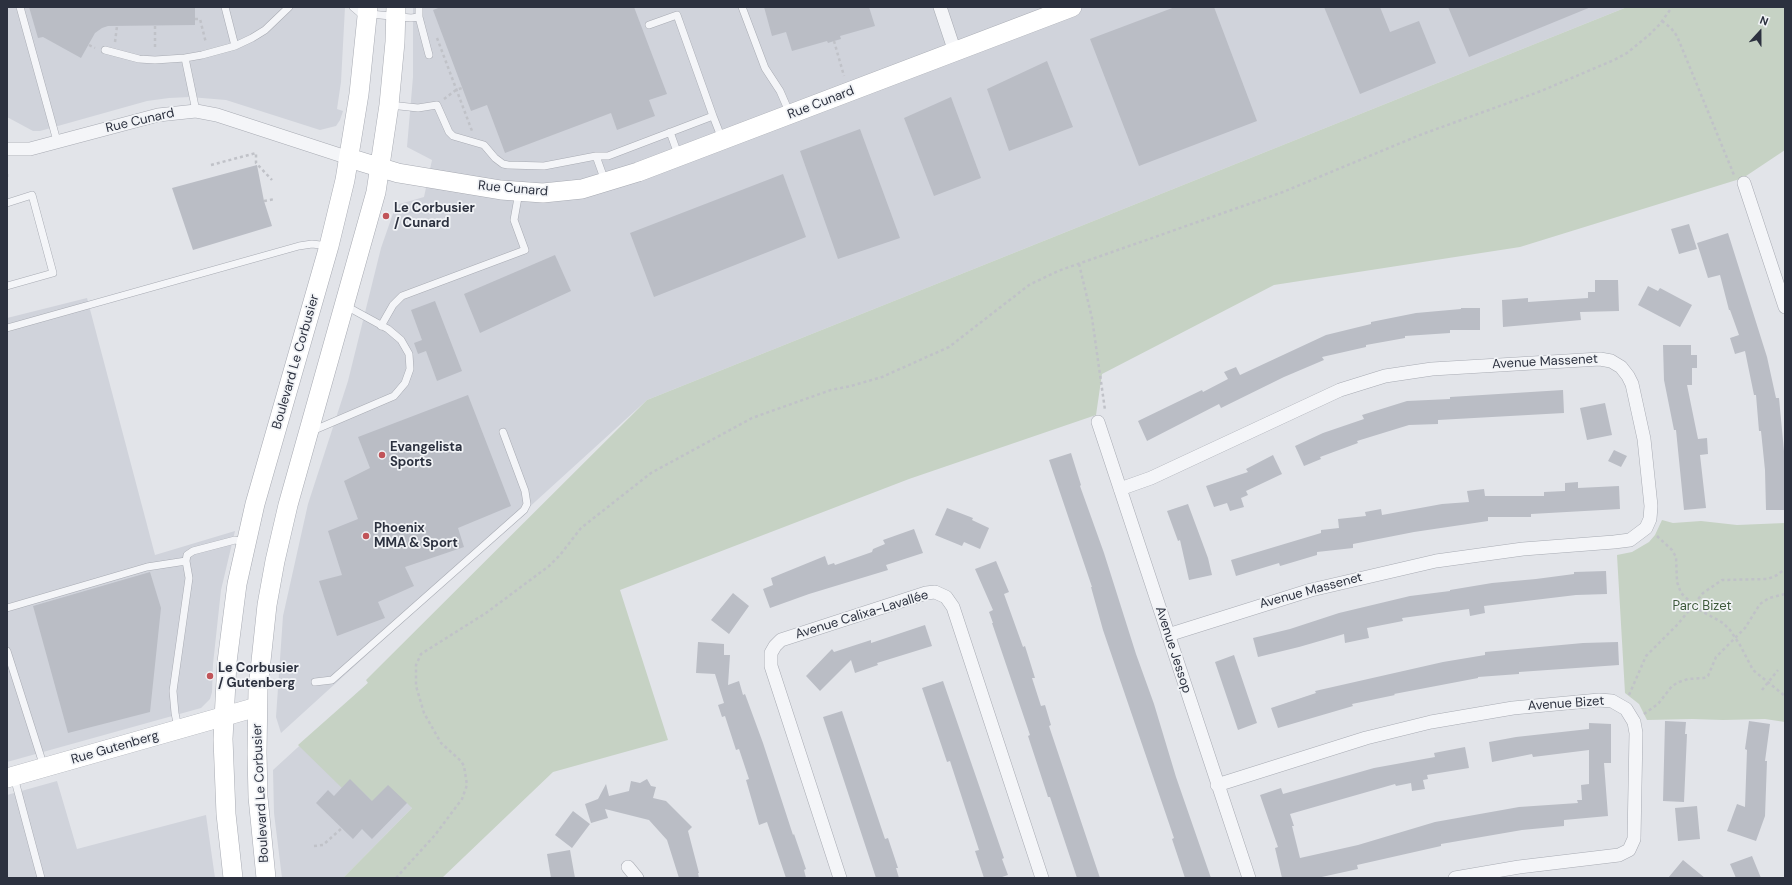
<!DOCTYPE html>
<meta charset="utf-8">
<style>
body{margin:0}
#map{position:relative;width:1792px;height:885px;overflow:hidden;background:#e2e4e9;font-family:"DM Sans",sans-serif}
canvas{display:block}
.frame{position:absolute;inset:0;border:8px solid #2c313f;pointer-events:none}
.north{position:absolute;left:1740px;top:12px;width:40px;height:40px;-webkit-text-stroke:3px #f1f3f6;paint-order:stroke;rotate:21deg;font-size:11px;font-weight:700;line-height:16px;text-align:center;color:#2c313f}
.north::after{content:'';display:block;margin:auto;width:14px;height:18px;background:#2c313f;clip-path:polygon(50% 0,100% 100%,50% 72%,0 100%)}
</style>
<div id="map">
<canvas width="1792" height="885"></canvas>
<div class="frame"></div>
<div class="north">N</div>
</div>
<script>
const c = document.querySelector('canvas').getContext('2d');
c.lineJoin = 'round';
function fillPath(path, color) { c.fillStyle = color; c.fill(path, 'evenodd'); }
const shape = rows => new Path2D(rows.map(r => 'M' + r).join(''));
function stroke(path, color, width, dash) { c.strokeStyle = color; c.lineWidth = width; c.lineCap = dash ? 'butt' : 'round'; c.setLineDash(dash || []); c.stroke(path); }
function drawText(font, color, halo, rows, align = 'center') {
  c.font = font + ' "DM Sans",sans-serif'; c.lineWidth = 3.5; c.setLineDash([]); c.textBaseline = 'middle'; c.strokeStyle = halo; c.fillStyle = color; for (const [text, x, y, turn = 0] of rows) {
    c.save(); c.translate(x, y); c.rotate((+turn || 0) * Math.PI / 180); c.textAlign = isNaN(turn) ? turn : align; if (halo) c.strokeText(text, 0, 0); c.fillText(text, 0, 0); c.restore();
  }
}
fillPath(shape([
 [7,7,345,7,341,82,337,109,343,111,340,120,336,126,320,130,226,100,190,97,169,98,147,101,40,131,33,131,7,117],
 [413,7,1627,7,647,400,281,733,276,717,283,616,308,504,348,381,381,248,396,205,424,197,432,160,407,147,413,77],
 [87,298,155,555,235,531,221,590,213,664,212,692,210,699,201,708,7,762,7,318],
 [369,682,412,808,343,878,282,878,274,813,273,770],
 [57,781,77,849,206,815,215,878,7,878,7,795]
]), '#d0d3db');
fillPath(shape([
 [1627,7,1785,7,1785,150,1743,178,1520,247,1274,285,1102,374,1096,415,909,479,620,590,668,740,553,772,442,878,343,878,412,808,407,803,372,801,350,780,342,788,298,745,368,683,366,680,647,400],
 [1662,520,1673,523,1701,521,1737,525,1785,523,1785,722,1765,719,1723,720,1692,719,1647,720,1639,704,1625,693,1617,555,1632,552,1649,542,1655,535]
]), '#c6d2c4');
fillPath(shape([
 [29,7,195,7,195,25,108,26,102,28,95,33,81,58,43,37,38,38],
 [441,7,634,7,667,94,649,100,655,116,617,130,611,113,505,153,487,105,471,111,433,10],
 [764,7,869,7,875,26,840,36,841,39,834,41,828,43,827,41,792,51,786,32,772,36],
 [1175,7,1214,7,1257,121,1139,166,1090,39],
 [1324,7,1380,7,1390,32,1419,21,1436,63,1360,94],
 [1448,7,1591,7,1469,57],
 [1047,61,1073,127,1009,151,987,89],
 [951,97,981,178,934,196,904,118],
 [860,129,900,238,838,259,800,151],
 [257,165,264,201,272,226,193,250,172,188],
 [783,174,806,237,654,297,630,233],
 [1689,224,1697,249,1679,254,1671,229],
 [1728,233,1767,357,1776,398,1779,398,1785,462,1785,510,1766,510,1765,470,1761,431,1759,431,1756,395,1754,395,1745,351,1735,354,1730,338,1739,335,1730,310,1729,310,1720,275,1708,278,1697,243],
 [555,255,571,291,480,333,464,294],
 [1595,280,1618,280,1619,311,1580,312,1581,320,1503,327,1502,300,1528,298,1528,302,1588,298,1588,292,1595,292],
 [1648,286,1658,291,1660,288,1692,305,1680,327,1638,305],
 [435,301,462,371,437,381,426,351,418,354,414,343,422,340,411,310],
 [1461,308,1480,308,1480,330,1450,330,1450,333,1405,336,1405,338,1366,345,1366,347,1322,357,1324,360,1284,377,1221,408,1219,404,1147,441,1138,421,1202,390,1203,392,1228,379,1224,372,1236,367,1240,375,1326,335,1371,324,1371,322,1416,313,1461,309],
 [1663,345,1691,345,1691,355,1697,355,1697,368,1692,368,1692,385,1687,385,1698,439,1707,438,1708,454,1700,455,1706,508,1684,510,1676,430,1674,430,1664,380],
 [1563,390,1564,413,1438,420,1438,424,1409,425,1357,441,1358,443,1320,457,1321,459,1304,466,1295,446,1323,433,1364,419,1362,415,1407,401,1450,399,1450,397],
 [468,395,511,506,458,528,464,547,405,567,414,586,378,602,385,618,337,636,319,581,342,575,328,531,358,519,344,481,370,468,358,437],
 [1605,403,1612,435,1587,440,1580,408],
 [1614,450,1627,456,1621,467,1608,461],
 [1071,453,1081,485,1080,486,1104,553,1136,654,1154,704,1176,777,1211,878,1185,878,1172,839,1174,838,1103,630,1091,587,1092,587,1049,460],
 [1273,455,1282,474,1246,491,1248,495,1241,498,1244,507,1230,511,1227,503,1214,507,1206,486,1248,472,1246,469],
 [1578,482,1578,488,1619,486,1620,509,1531,514,1531,517,1488,517,1488,521,1414,532,1353,544,1353,548,1317,552,1317,555,1280,566,1279,563,1236,576,1231,560,1321,533,1321,530,1339,528,1338,519,1366,516,1365,512,1381,509,1382,515,1442,504,1469,502,1467,491,1484,489,1485,496,1544,496,1544,492,1565,491,1565,483],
 [1188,504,1208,558,1212,575,1189,580,1180,540,1178,541,1167,511],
 [947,508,973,518,972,520,989,528,980,549,964,542,962,546,935,535],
 [914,529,923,553,886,565,888,570,809,594,770,608,763,589,773,585,771,578,825,556,828,565,834,563,835,565,872,552,873,549,885,544,883,540],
 [996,561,1009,592,1004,594,1023,647,1025,646,1035,678,1032,678,1041,706,1045,705,1051,725,1049,726,1100,878,1077,878,1050,797,1048,797,1028,736,1030,735,992,623,993,623,989,612,993,610,975,569],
 [1606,571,1607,594,1576,595,1484,606,1485,613,1470,616,1469,609,1402,618,1403,621,1367,628,1369,638,1345,643,1344,634,1299,647,1258,657,1253,638,1290,629,1339,613,1410,596,1450,591,1450,590,1492,583,1536,579,1574,574,1574,572],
 [150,572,161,608,150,712,68,733,33,606],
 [733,593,749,606,729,634,711,620],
 [925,625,932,646,877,663,878,665,855,673,851,660,820,691,806,676,832,649,834,652,871,640,871,643],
 [698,642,724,644,724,655,730,655,728,685,739,681,743,695,745,694,763,743,793,835,794,834,806,869,804,870,806,878,786,878,767,822,759,825,746,780,749,779,739,749,736,750,725,716,722,717,718,705,724,703,715,674,696,673],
 [1618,642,1619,665,1519,672,1519,674,1478,677,1478,678,1394,694,1395,695,1352,704,1353,706,1278,728,1271,708,1316,693,1315,691,1443,662,1485,655,1485,652,1583,643],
 [1234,655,1257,723,1238,730,1215,662],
 [943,681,1004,858,1002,859,1008,875,999,878,984,878,975,851,979,850,950,761,947,762,922,688],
 [842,711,885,839,888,838,898,868,896,868,899,878,876,878,823,717],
 [1665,721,1686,722,1685,734,1687,734,1684,802,1663,801],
 [1749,721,1770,724,1765,761,1767,761,1765,816,1756,841,1727,831,1737,804,1745,807,1747,750,1745,749],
 [1589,723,1611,724,1611,763,1604,763,1608,816,1564,820,1564,826,1522,830,1441,844,1441,846,1357,865,1358,869,1317,878,1282,878,1275,848,1278,847,1260,795,1281,788,1283,794,1374,768,1435,757,1434,753,1465,747,1469,768,1427,775,1428,779,1423,780,1425,789,1412,791,1411,783,1396,786,1395,784,1290,814,1294,826,1292,826,1300,858,1358,845,1435,822,1519,807,1578,803,1577,800,1582,800,1581,785,1589,784,1589,750,1533,757,1532,754,1492,762,1489,742,1516,737,1589,729],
 [350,779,372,801,388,785,407,803,372,839,362,829,353,839,316,803,328,790,334,796],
 [647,779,651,786,656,787,653,798,666,801,692,827,688,831,699,873,698,873,699,878,679,878,667,840,649,820,605,809,608,818,591,823,585,804,598,799,606,784,609,796,629,791,631,781,640,783],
 [1697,806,1700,839,1678,841,1675,808],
 [573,811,590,824,572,848,555,835],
 [570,850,575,878,551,878,547,854],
 [1752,856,1761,878,1736,878,1730,864],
 [1683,860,1705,878,1668,878]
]), '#babdc5');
const lane = shape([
 [20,7,57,141],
 [225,7,235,46],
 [353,7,360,13,411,18,419,17,419,7],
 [742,7,765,68,780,91,790,114],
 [419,17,429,55],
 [649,25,677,15,713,116],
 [105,50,139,59,155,60,185,58,202,55,235,46,252,38,265,30,289,7],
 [185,58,196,111],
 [390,105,418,108,437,105,449,132,453,136,484,145,495,158,503,164,508,165,544,166,596,156,605,181],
 [670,132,679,157],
 [596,156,608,156,713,116,722,139],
 [7,203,32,195,53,273,7,286],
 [381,326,393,305,402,296,525,250,514,220,519,192],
 [7,328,299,246,312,244,329,246],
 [312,431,394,396,405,383,410,369,409,354,401,340,388,329,346,306],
 [7,608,147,567,186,561],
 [7,651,44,767],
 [315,682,332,680,524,510,527,504,525,491,503,432],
 [178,728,175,713,173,691,189,578,186,561,187,555,193,551,235,540,245,542],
 [14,777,41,878]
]);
const street = shape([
 [940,7,955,52],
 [7,149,30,149,158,115,196,111,217,115,349,158],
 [1744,183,1785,307],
 [1098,422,1249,878],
 [1120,489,1151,478,1340,390,1385,376,1432,369,1600,359,1611,361,1621,367,1628,376,1632,384,1644,439,1651,506,1650,519,1646,528,1630,540,1614,542,1523,549,1436,561,1311,590,1168,635],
 [1217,785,1366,738,1431,722,1513,708,1599,700,1612,701,1626,709,1634,722,1636,733,1634,839,1629,850,1619,855,1519,867,1455,878],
 [628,867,637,878],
 [840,878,771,666,771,653,775,646,781,640,926,593,935,592,946,597,953,607,1042,878]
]);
const secondary = shape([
 [349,158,398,173,501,190,543,193,582,189,638,172,1072,7],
 [7,778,257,707],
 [233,878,226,814,223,739,227,662,237,584,255,504,329,246,345,180,359,94,368,7],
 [266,878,258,797,257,753,258,689,267,605,275,561,288,505,376,192,389,105,395,42,396,7]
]);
stroke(lane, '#a8abb3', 8);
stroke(street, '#a8abb3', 14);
stroke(secondary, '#a8abb3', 20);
stroke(shape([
 [195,19,200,19,206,43],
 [1662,21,1671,28,1677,36,1734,175],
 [155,26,155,49],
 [437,38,472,131],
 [834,41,844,76],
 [115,42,117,26],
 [89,45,95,48],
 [444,99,456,90,462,88],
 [211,165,256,153,256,163,272,180],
 [7,174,7,177],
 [264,201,275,199],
 [1079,264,1092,318,1105,410],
 [1657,536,1672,550,1676,557,1677,582,1681,593,1698,609,1723,623,1730,630,1740,645,1753,670,1785,696],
 [1762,690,1778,670],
 [1629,695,1646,656,1678,624,1703,593,1722,580,1768,579,1777,575,1785,569],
 [1644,714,1658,704,1672,686,1679,682,1688,679,1704,678,1708,676,1716,657,1745,628,1760,604,1769,598,1785,594],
 [314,846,323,845,342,828],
 [396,878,435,835,462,799,467,785,464,766,461,761,441,743,424,713,416,686,416,665,421,654,486,613,549,566,560,555,581,528,651,473,752,418,831,390,851,386,882,377,949,347,1029,285,1058,271,1283,192,1420,135,1541,91,1614,60,1627,53,1649,35,1660,24,1672,7]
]), '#c0c2c8', 2.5, [3, 3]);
stroke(lane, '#f4f5f8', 7);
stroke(street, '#f4f5f8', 13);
stroke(secondary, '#fff', 19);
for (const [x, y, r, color] of [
 [386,216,4,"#c15459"],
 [382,455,4,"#c15459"],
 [366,536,4,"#c15459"],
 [210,676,4,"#c15459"]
]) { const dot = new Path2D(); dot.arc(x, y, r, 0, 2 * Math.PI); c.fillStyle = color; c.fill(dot); stroke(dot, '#f1f3f6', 1.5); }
drawText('13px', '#2c313f', '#f1f3f6', [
 ["Rue Cunard",821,103,-21],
 ["Rue Cunard",140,121,-13],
 ["Rue Cunard",513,189,5],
 ["Boulevard Le Corbusier",296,362,-74],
 ["Avenue Massenet",1545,362,-3],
 ["Avenue Massenet",1311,591,-15],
 ["Avenue Calixa-Lavallée",862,615,-17],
 ["Avenue Jessop",1173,650,72],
 ["Avenue Bizet",1566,704,-4],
 ["Rue Gutenberg",115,748,-16],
 ["Boulevard Le Corbusier",261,793,-93]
]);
drawText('bold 13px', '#2c313f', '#f1f3f6', [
 ["Le Corbusier",394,209],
 ["/ Cunard",394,224],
 ["Evangelista",390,448],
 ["Sports",390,463],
 ["Phoenix",374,529],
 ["MMA & Sport",374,544],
 ["Le Corbusier",218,669],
 ["/ Gutenberg",218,684]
], 'left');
drawText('13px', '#3d593a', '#f1f3f6', [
 ["Parc Bizet",1702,607]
]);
</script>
